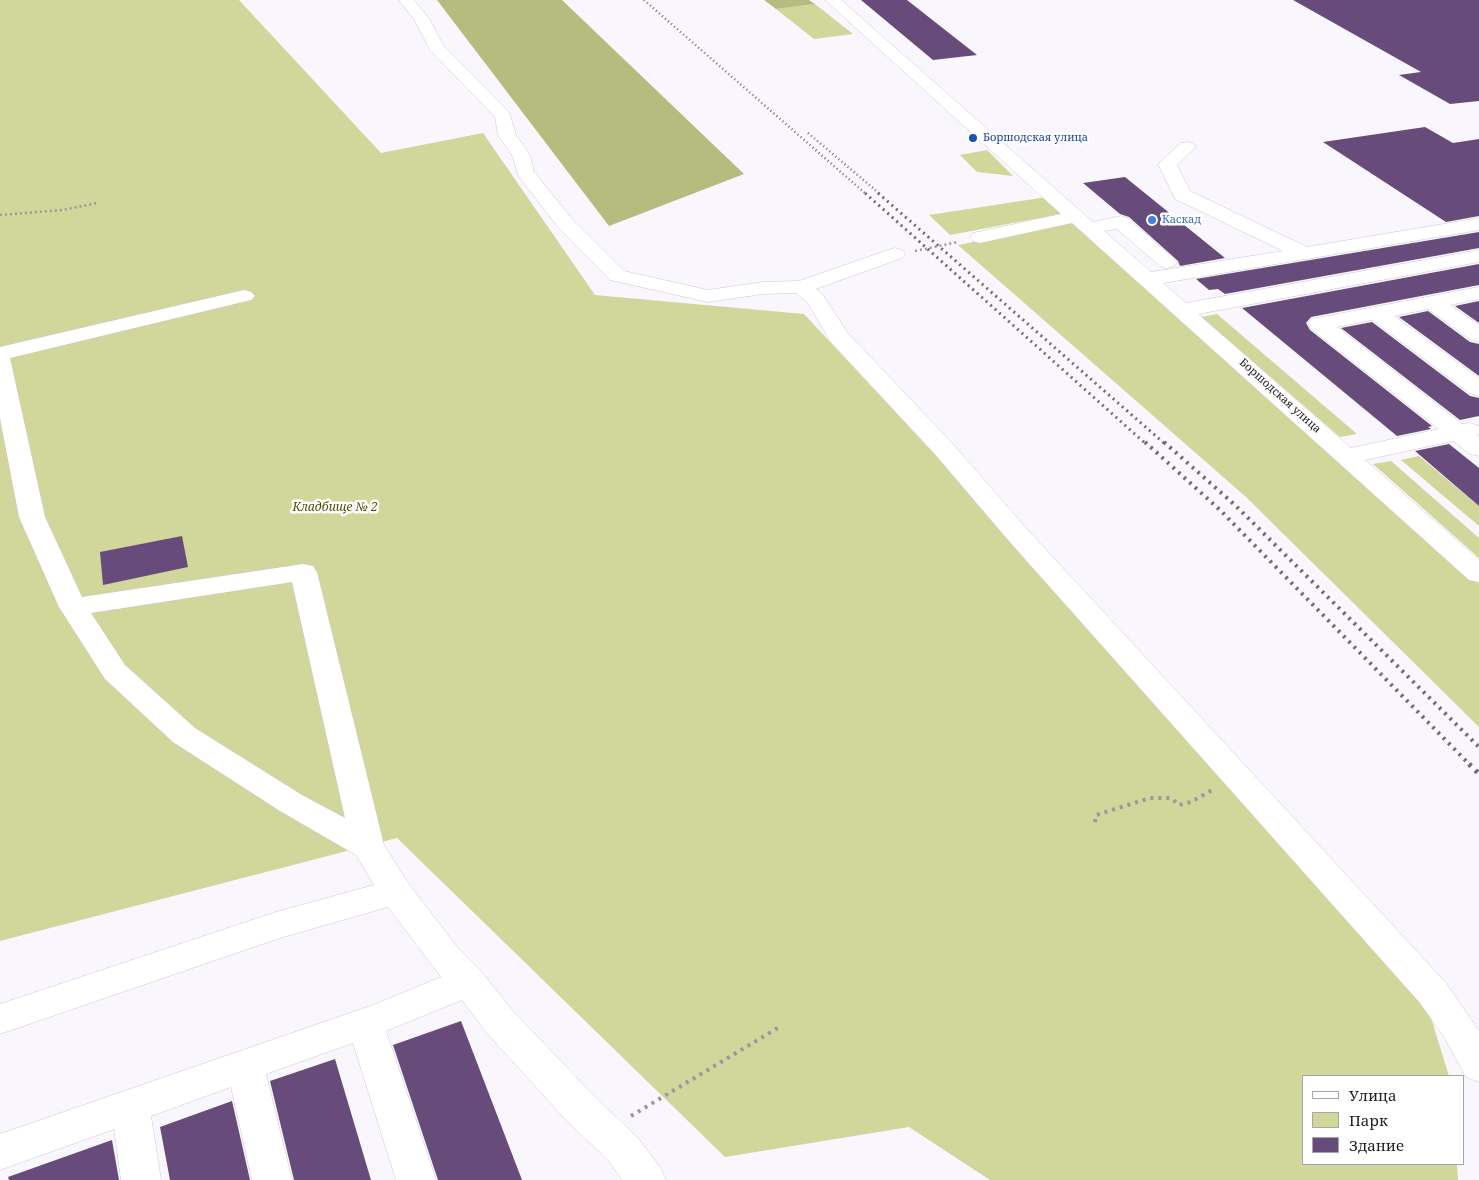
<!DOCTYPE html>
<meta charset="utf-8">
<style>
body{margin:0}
#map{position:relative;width:1479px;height:1180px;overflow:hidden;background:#faf6fe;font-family:"Noto Serif",serif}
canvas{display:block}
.legend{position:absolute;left:1302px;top:1075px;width:162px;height:90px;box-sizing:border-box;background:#fff;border:1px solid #a7a6a7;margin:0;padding:6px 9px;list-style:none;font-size:15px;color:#222023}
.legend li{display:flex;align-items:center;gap:10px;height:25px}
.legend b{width:25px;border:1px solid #a7a6a7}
</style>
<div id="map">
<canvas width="1479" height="1180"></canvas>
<ul class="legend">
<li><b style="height:6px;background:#fff"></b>Улица</li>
<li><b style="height:14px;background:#d1d69b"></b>Парк</li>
<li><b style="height:14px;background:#674c7b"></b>Здание</li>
</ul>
</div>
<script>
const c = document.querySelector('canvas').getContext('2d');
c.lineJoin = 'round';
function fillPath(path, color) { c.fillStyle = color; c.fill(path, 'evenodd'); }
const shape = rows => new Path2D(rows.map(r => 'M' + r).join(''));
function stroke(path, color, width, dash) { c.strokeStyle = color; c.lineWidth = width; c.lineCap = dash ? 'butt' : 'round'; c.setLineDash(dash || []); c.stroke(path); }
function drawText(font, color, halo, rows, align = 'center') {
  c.font = font + ' "Noto Serif",serif'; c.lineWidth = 5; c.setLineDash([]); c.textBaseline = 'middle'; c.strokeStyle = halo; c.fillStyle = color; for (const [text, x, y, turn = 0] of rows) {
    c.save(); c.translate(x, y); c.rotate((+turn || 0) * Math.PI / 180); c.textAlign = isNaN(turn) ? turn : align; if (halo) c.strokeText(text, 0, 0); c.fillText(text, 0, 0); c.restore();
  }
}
fillPath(shape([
 [0,0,239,0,381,153,483,133,595,295,804,314,1036,563,1424,995,1449,1076,1303,1076,1303,1164,1457,1164,1458,1180,990,1180,909,1127,725,1157,397,838,0,941],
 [815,4,853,34,814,39,776,9],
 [987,150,1013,176,977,172,960,155],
 [1047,197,1066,213,950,235,929,215],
 [1077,222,1479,583,1479,727,1246,497,958,245],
 [1217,314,1357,434,1340,437,1201,317],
 [1419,456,1479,506,1479,526,1401,460],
 [1391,461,1479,538,1479,558,1373,464]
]), '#d1d69b');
fillPath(shape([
 [437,0,562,0,744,174,609,226],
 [764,0,809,0,815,4,776,9]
]), '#b6bb7e');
fillPath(shape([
 [861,0,907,0,977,55,933,60],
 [1293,0,1479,0,1479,101,1450,104,1399,75,1421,72],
 [1425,127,1453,143,1479,139,1479,216,1446,222,1323,142],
 [1125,177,1225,258,1180,266,1178,261,1129,217,1120,214,1083,183],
 [1479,232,1479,248,1225,294,1218,289,1209,290,1196,279],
 [1479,264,1479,285,1311,317,1306,323,1310,330,1432,426,1428,427,1431,429,1397,436,1242,308],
 [1479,301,1479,323,1455,306],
 [1428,311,1470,342,1479,344,1479,376,1399,317],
 [1372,322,1470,396,1479,398,1479,416,1460,420,1341,328],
 [1449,444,1479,468,1479,506,1415,451],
 [182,536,188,567,103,585,100,552],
 [461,1021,522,1180,438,1180,393,1045],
 [335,1059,371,1180,294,1180,270,1081],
 [232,1101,250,1180,170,1180,160,1127],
 [112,1140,119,1180,9,1180,8,1177]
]), '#674c7b');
const minor = shape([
 [399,0,414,0,430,20,443,45,509,112,516,135,530,155,534,172,572,219,624,271,708,290,763,282,799,281,888,250,895,248,902,250,905,254,902,258,816,289,823,295,847,332,952,443,1026,528,1446,983,1479,1031,1479,1082,1466,1077,1444,1037,1420,1003,1008,540,934,453,830,341,808,303,796,293,763,294,708,302,610,280,558,227,519,177,512,155,498,135,495,117,430,50,415,21,399,0],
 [825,0,841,0,1093,222,1121,216,1128,218,1177,262,1174,266,1167,268,1160,266,1117,229,1104,231,1151,272,1283,251,1175,199,1158,164,1181,143,1187,142,1193,143,1196,147,1177,165,1190,191,1307,247,1479,218,1479,230,1163,283,1186,303,1479,250,1479,262,1198,314,1351,448,1439,429,1311,329,1308,324,1311,319,1479,287,1479,299,1450,305,1479,325,1479,342,1471,340,1428,309,1394,316,1479,378,1479,396,1471,394,1372,320,1337,327,1462,424,1470,423,1479,426,1479,434,1477,435,1479,437,1479,456,1470,454,1453,441,1365,460,1479,560,1479,582,1469,580,1072,223,980,243,973,241,970,237,973,233,1061,214,825,0],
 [244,290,251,292,255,296,251,300,10,358,45,517,82,597,303,564,313,566,317,572,384,845,408,883,458,948,481,971,512,1010,594,1096,637,1137,660,1167,666,1180,622,1180,609,1161,566,1120,486,1032,462,1000,386,1031,436,1180,396,1180,353,1043,266,1074,292,1180,252,1180,231,1087,151,1116,161,1180,121,1180,114,1129,0,1170,0,1134,373,1005,441,977,388,907,280,938,0,1034,0,1004,276,912,374,885,356,855,280,811,173,742,105,679,59,607,19,517,0,418,0,347,244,290],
 [292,582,345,818,302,795,195,728,125,665,91,613,292,582]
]);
stroke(minor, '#ccc8d0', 1);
stroke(shape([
 [0,215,63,210,97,203],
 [915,251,958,242]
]), '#9a979d', 2.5, [2, 3]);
stroke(shape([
 [1095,822,1096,815,1150,798,1171,798,1179,805,1191,802,1212,790],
 [631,1116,781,1026]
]), '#9a979d', 4, [3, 5]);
fillPath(minor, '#fff');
stroke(shape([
 [644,0,866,194],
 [808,133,880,194]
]), '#706e72', 2.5, [1, 3]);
stroke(shape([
 [865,193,1146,444],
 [878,193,1165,444]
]), '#706e72', 3, [2, 4]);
stroke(shape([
 [1145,442,1220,510,1471,766],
 [1164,442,1235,505,1479,747]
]), '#706e72', 4, [2.5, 5]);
stroke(shape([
 [1469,764,1479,774]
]), '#706e72', 5, [3, 6]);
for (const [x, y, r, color] of [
 [973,138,5,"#1a4fb4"],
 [1152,220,5,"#3f7fe0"]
]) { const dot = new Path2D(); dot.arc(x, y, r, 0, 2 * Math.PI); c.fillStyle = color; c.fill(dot); stroke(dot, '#fff', 2); }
drawText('11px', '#164399', '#fff', [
 ["Боршодская улица",983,138]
], 'left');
drawText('11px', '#366cbe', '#fff', [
 ["Каскад",1162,220]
], 'left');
drawText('11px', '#222023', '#fff', [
 ["Боршодская улица",1280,396,42]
]);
drawText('italic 12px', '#4c4f04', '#fff', [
 ["Кладбище № 2",335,508]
]);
</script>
